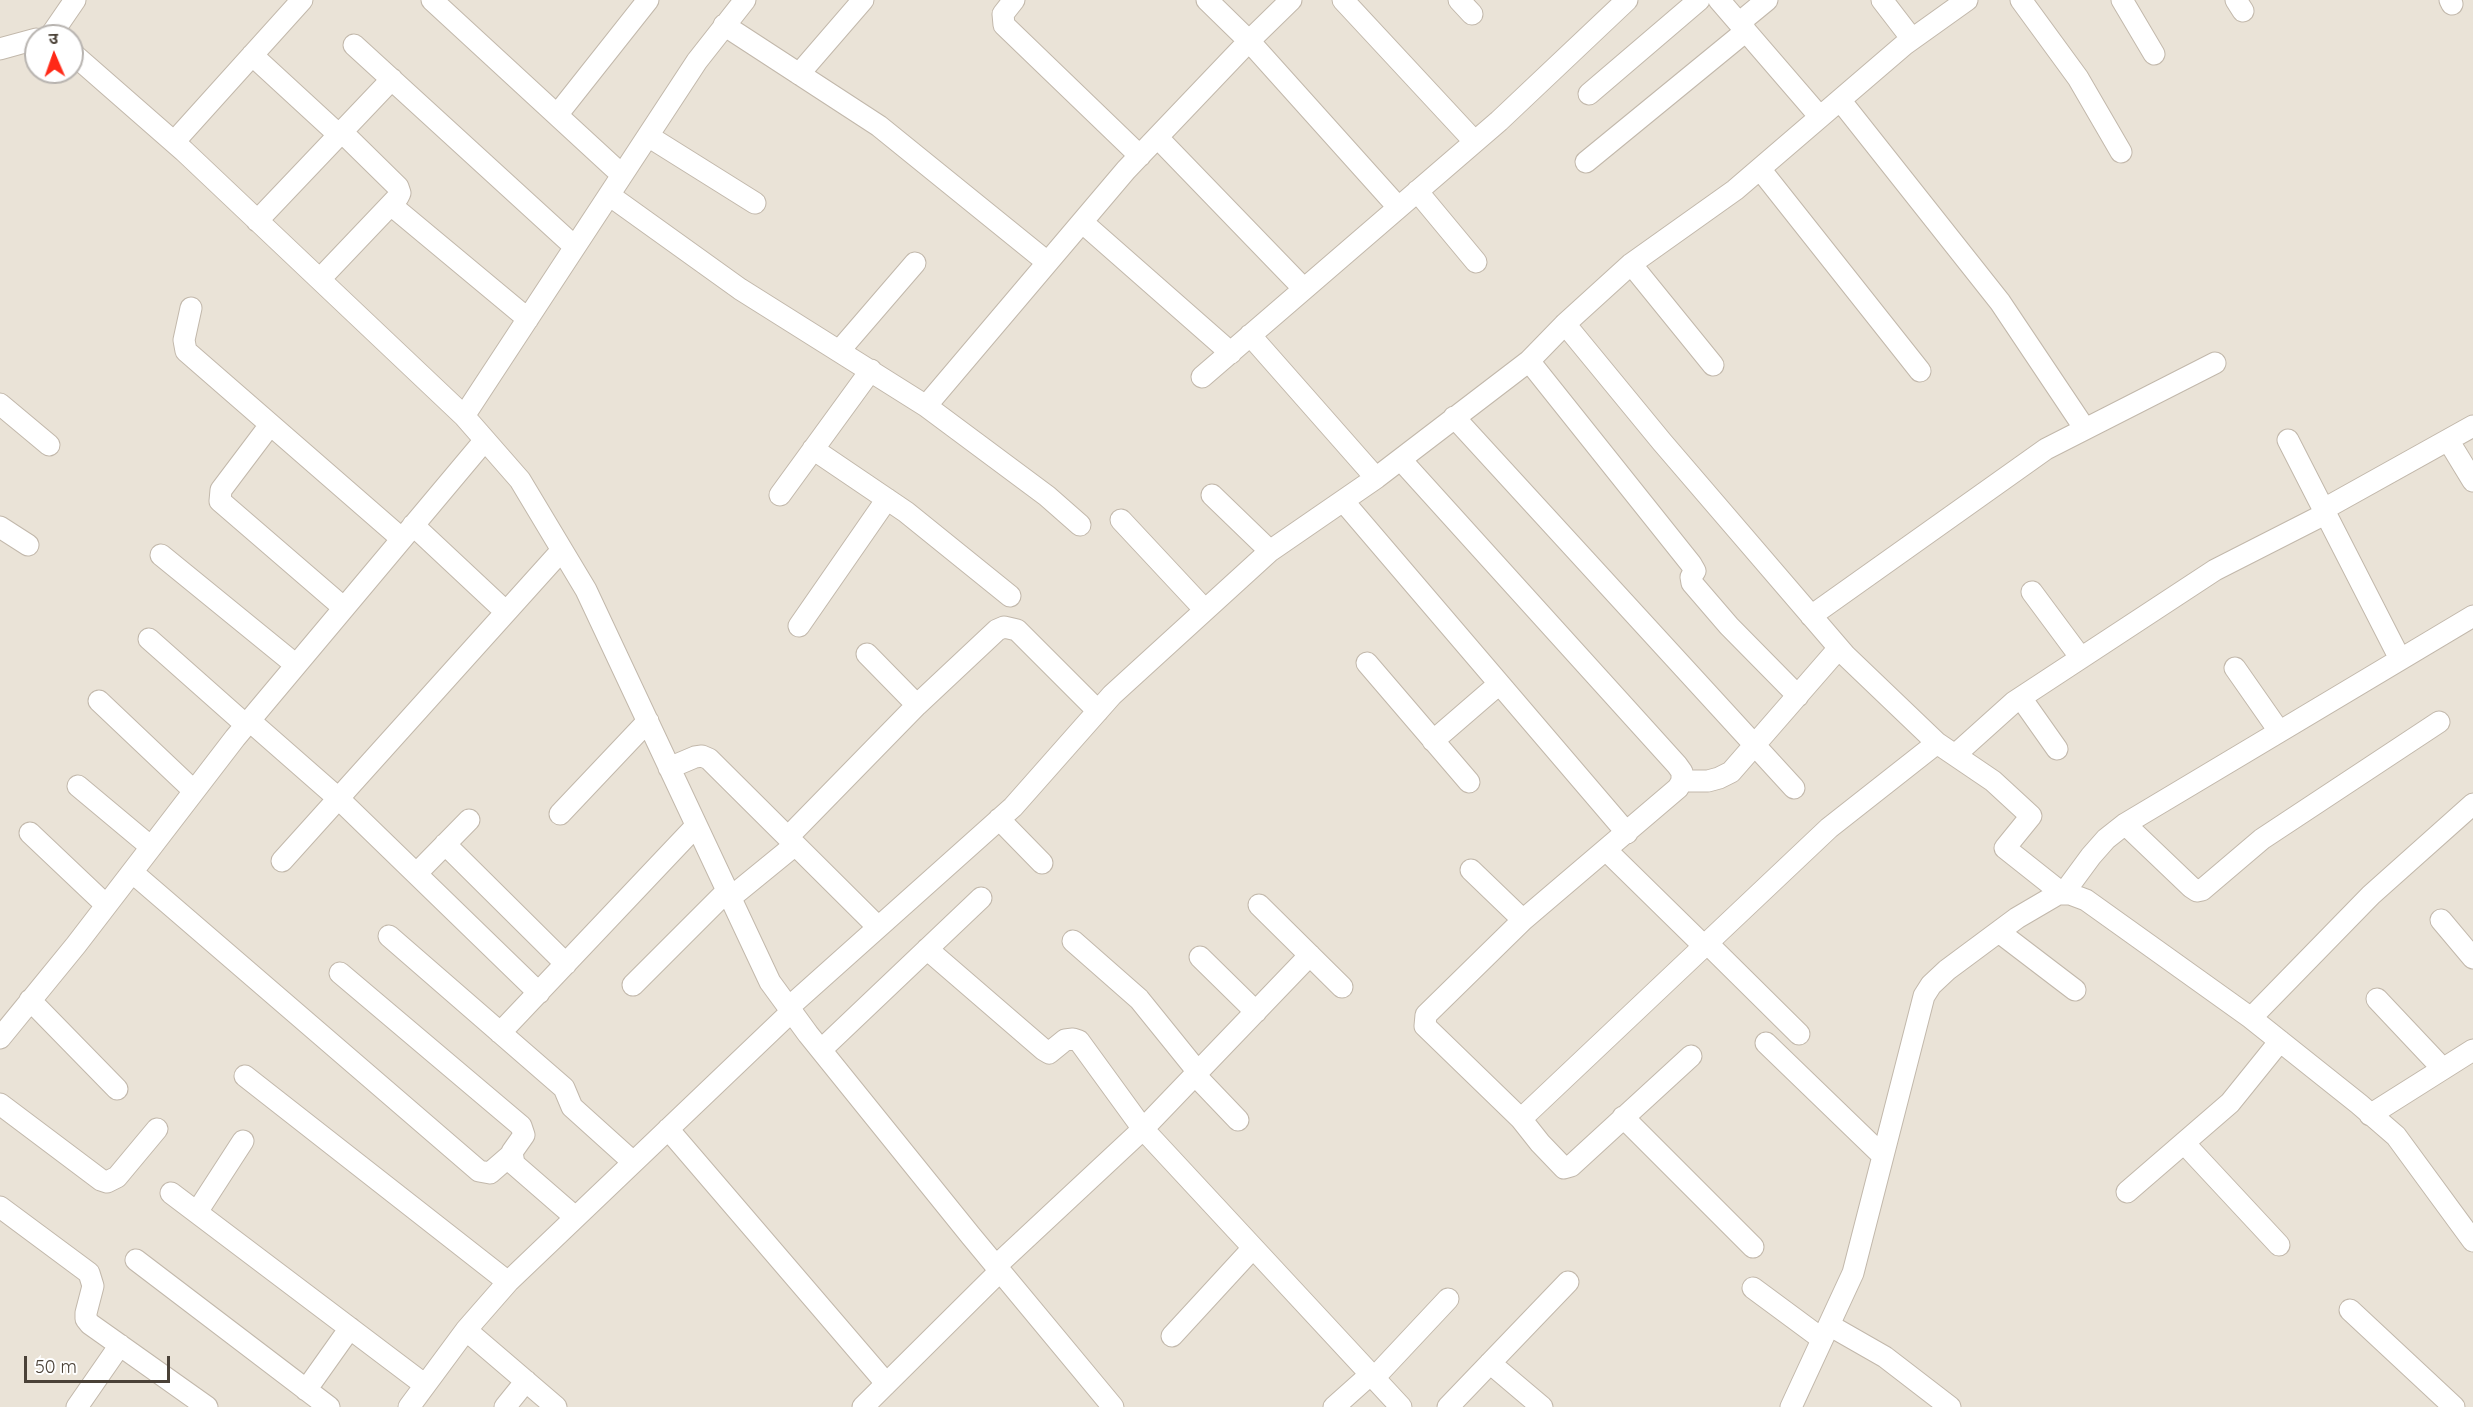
<!DOCTYPE html>
<meta charset="utf-8">
<style>
body{margin:0}
#map{position:relative;width:2473px;height:1407px;overflow:hidden;background:#f6f1ea;font-family:Quicksand,"Noto Sans Devanagari",sans-serif}
canvas{display:block}
.north{position:absolute;left:24px;top:24px;width:60px;height:60px;box-sizing:border-box;background:#fff;border:2px solid #b7b3af;border-radius:50%;rotate:358deg;font-size:16px;font-weight:700;line-height:24px;text-align:center;color:#4a4137}
.north::after{content:'';display:block;margin:auto;width:21px;height:27px;background:#ff2917;clip-path:polygon(50% 0,100% 100%,50% 72%,0 100%)}
.scale{position:absolute;left:24px;top:1356px;width:146px;height:27px;box-sizing:border-box;border:3px solid #4a4137;border-top:0;padding-left:8px;font-size:18px;line-height:21px;white-space:nowrap;color:#4a4137;-webkit-text-stroke:4px #fff;paint-order:stroke}
</style>
<div id="map">
<canvas width="2473" height="1407"></canvas>
<div class="north">उ</div>
<div class="scale">50 m</div>
</div>
<script>
const c = document.querySelector('canvas').getContext('2d');
c.lineJoin = 'round';
function fillPath(path, color) { c.fillStyle = color; c.fill(path, 'evenodd'); }
const shape = rows => new Path2D(rows.map(r => 'M' + r).join(''));
function stroke(path, color, width, dash) { c.strokeStyle = color; c.lineWidth = width; c.lineCap = dash ? 'butt' : 'round'; c.setLineDash(dash || []); c.stroke(path); }
fillPath(shape([
 [0,0,2473,0,2473,1407,0,1407],
 [36,36,72,36,72,72,36,72]
]), '#eae3d7');
const minor = shape([
 [432,0,622,175],
 [1014,0,1003,14,1004,25,1140,156],
 [1207,0,1249,41,1398,207],
 [1343,0,1474,141],
 [1459,0,1472,14],
 [1719,0,1820,117],
 [1882,0,1912,39],
 [2021,0,2078,78,2121,152],
 [2122,0,2154,54],
 [2236,0,2243,11],
 [2450,0,2452,4],
 [1739,23,1767,0],
 [724,25,879,126,1047,262],
 [53,36,51,35,75,0],
 [354,45,575,247],
 [0,49,36,39],
 [72,53,184,151,464,416,520,480,586,590,770,982,808,1034,971,1236,1113,1407],
 [252,55,339,135],
 [799,74,863,0],
 [1589,94,1699,0],
 [1840,100,2000,302,2085,429],
 [557,115,648,0],
 [648,136,755,203],
 [1158,138,1304,289],
 [174,142,302,0],
 [1586,162,1746,31],
 [1760,169,1920,371],
 [1417,191,1476,262],
 [609,195,740,289,926,406,1047,496,1080,525],
 [391,205,528,319],
 [257,221,392,79],
 [1082,222,1231,353],
 [1631,264,1713,365],
 [320,279,398,197,400,193,398,187,342,132],
 [191,308,184,340,186,351,402,539],
 [1565,324,1662,442,1845,655,1937,743,1993,781,2031,816,2005,848,2063,894,2091,856,2106,839,2125,824,2473,616],
 [1250,335,1376,478],
 [840,350,915,263],
 [1529,361,1691,564,1695,571,1691,577,1692,583,1729,626,1798,696],
 [1202,377,1499,121,1627,0],
 [0,404,49,445],
 [926,406,1126,170,1249,41,1291,0],
 [464,416,697,61,745,0],
 [1454,417,1794,788],
 [270,425,221,490,220,501,344,608],
 [2288,440,2400,659],
 [2448,440,2473,481],
 [813,449,906,512,1010,596],
 [1401,460,1677,765,1682,772,1682,781,1678,788,1523,920,1426,1015,1425,1026,1521,1119,1540,1143,1564,1168,1571,1166,1691,1056],
 [780,495,871,370],
 [1212,495,1270,551],
 [1344,502,1627,833],
 [2324,509,2473,426],
 [1121,520,1205,610],
 [413,525,506,612],
 [0,527,28,545],
 [161,555,296,665],
 [2032,592,2081,658],
 [1811,616,2046,449,2215,363],
 [799,626,887,499],
 [149,639,246,725],
 [867,654,917,705],
 [1367,663,1469,782],
 [2235,668,2279,731],
 [2021,698,2057,749],
 [99,701,194,791],
 [250,721,339,799,539,993],
 [1433,741,1499,684],
 [1955,755,2014,702,2215,570,2325,514],
 [669,768,695,757,702,756,709,759,878,927],
 [1682,781,1708,781,1719,778,1731,772,1839,648],
 [78,786,151,847],
 [560,814,648,721],
 [999,819,1042,863],
 [2125,824,2191,887,2197,891,2202,890,2262,839,2439,722],
 [30,833,106,905],
 [788,837,917,705,997,630,1004,627,1017,630,1098,711],
 [445,844,566,964],
 [1606,850,1705,947],
 [282,861,562,550],
 [1471,870,1523,920],
 [132,872,479,1171,490,1173,512,1154],
 [417,873,469,820],
 [730,898,795,845],
 [1259,905,1342,987],
 [2441,920,2473,958],
 [1999,932,2075,990],
 [389,936,564,1088,572,1107,633,1162],
 [1073,941,1139,999,1198,1072],
 [1708,944,1799,1034],
 [927,949,1044,1050,1049,1053,1065,1040,1073,1039,1079,1041,1143,1129,1401,1407],
 [1200,957,1256,1012],
 [340,973,521,1126,524,1135,512,1152,514,1164,575,1217],
 [633,985,727,891],
 [2377,999,2443,1069],
 [30,1000,117,1089],
 [788,1008,1013,807,1112,695,1270,551,1376,478,1529,361,1565,324,1631,264,1735,190,1904,45,1967,0],
 [2251,1018,2371,895,2473,804],
 [500,1033,696,826],
 [0,1038,76,945,235,738,485,440],
 [1766,1043,1883,1156],
 [821,1050,981,898],
 [1195,1075,1238,1120],
 [245,1076,508,1282],
 [0,1104,101,1180,107,1182,117,1177,157,1129],
 [2370,1115,2473,1050],
 [1623,1117,1753,1247],
 [1521,1119,1829,828,1937,743],
 [668,1129,886,1383],
 [2184,1143,2279,1245],
 [2127,1192,2230,1103,2280,1041],
 [171,1193,425,1385],
 [0,1207,89,1273,93,1286,86,1313,86,1319,90,1324,207,1407],
 [197,1212,243,1141],
 [136,1260,329,1407],
 [996,1266,1143,1129,1310,955],
 [1753,1288,1822,1339],
 [2350,1310,2454,1407],
 [1829,1325,1885,1357,1950,1407],
 [466,1330,556,1407],
 [1172,1336,1253,1248],
 [1490,1363,1542,1407],
 [1374,1378,1448,1299],
 [306,1390,350,1328],
 [77,1407,120,1345],
 [409,1407,466,1330,508,1282,791,1012],
 [505,1407,526,1381],
 [863,1407,1000,1271],
 [1334,1407,1371,1374],
 [1448,1407,1568,1282],
 [1791,1407,1853,1273,1924,996,1931,985,1947,970,2017,918,2058,894,2070,894,2086,900,2251,1018,2359,1104,2396,1136,2473,1241]
]);
stroke(minor, '#c2b8ab', 23);
stroke(minor, '#fff', 21);
</script>
